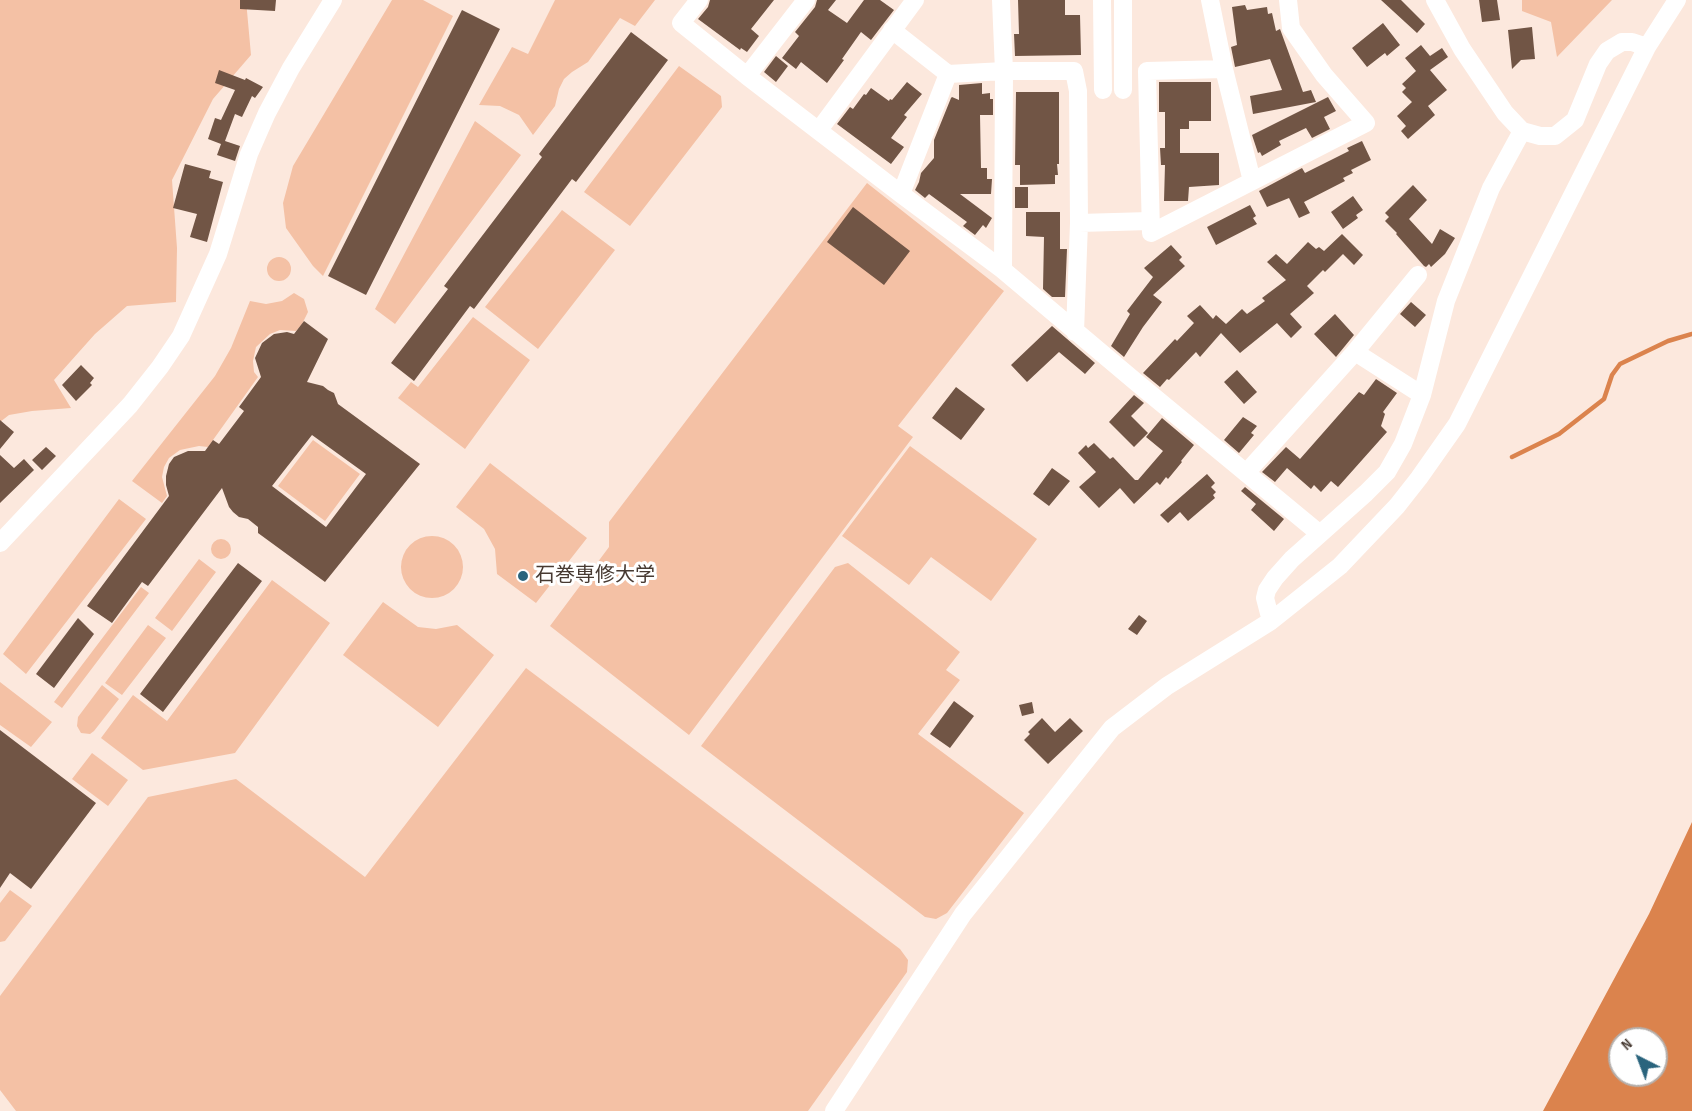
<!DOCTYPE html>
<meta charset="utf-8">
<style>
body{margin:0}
#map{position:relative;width:1692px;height:1111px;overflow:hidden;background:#fce8dd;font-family:"Sofia Sans Condensed",sans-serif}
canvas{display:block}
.north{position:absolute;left:1608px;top:1027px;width:60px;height:60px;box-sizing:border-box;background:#fff;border:2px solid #b5b0ad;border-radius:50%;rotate:318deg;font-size:16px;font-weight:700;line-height:24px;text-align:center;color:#473a32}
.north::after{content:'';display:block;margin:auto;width:21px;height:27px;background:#2a647d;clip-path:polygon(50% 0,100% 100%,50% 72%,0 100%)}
</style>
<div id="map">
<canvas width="1692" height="1111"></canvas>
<div class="north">N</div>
</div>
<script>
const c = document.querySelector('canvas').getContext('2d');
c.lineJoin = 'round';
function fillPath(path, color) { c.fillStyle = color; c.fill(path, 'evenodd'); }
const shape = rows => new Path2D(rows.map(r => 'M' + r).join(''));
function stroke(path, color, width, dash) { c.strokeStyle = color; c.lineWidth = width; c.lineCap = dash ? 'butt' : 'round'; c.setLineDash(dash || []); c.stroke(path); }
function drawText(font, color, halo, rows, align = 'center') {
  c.font = font + ' "Sofia Sans Condensed","Noto Sans JP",sans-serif'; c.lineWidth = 6; c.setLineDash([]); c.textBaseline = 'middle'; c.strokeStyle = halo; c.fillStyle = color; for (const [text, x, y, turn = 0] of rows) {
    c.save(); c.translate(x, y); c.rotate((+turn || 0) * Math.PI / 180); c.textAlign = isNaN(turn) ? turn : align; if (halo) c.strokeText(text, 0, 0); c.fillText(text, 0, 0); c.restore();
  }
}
fillPath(shape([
 [0,0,246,0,251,55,213,99,172,180,177,248,176,302,127,306,95,334,54,380,71,408,32,411,9,415,0,422],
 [392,0,423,0,453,16,323,276,313,266,286,228,283,203,293,166],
 [555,0,655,0,635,26,620,18,588,62,572,72,564,79,559,89,555,106,533,135,519,115,500,106,479,105,512,47,528,54],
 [1522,0,1612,0,1557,57,1551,22,1522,11],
 [679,66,721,96,722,107,630,226,584,192],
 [475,121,521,155,395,324,375,309],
 [867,183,1004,291,898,426,913,437,689,735,550,626,609,547,609,522],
 [562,210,615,250,538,349,485,307],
 '267 269a12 12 0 1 1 24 0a12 12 0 1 1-24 0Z',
 [294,293,304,299,308,312,302,324,296,331,280,330,270,334,256,347,253,361,254,372,258,377,208,447,199,446,180,450,169,458,164,467,162,477,167,496,162,503,132,481,215,376,231,348,250,301,266,304,282,301],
 [473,317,530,360,465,449,398,398,411,382,418,387],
 [313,440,360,474,325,521,278,486],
 [910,446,1037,539,991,601,931,557,909,585,842,536],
 [490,463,587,538,536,603,497,574,495,549,484,529,456,507],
 [119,499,146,519,26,674,3,654],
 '401 567a31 31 0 1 1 62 0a31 31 0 1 1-62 0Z',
 '211 549a10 10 0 1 1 20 0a10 10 0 1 1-20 0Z',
 [199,559,216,572,172,631,155,618],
 [848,563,960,652,946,670,960,680,918,734,1024,813,947,913,936,919,925,917,701,746,835,567],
 [272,580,330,623,235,753,143,770,101,738,133,695,167,721],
 [141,587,149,593,62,708,54,702],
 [383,602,418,627,436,629,457,625,494,655,438,727,343,655],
 [148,625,166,638,122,695,105,683],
 [526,668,900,949,908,960,907,972,808,1111,16,1111,0,1090,0,996,148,797,236,779,365,877],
 [0,682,52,722,31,747,0,725],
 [102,685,119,699,94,731,90,734,81,733,77,726,78,717],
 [92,753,128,780,108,806,72,779],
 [10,890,32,906,5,941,0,942,0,903]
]), '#f4c1a5');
fillPath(shape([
 [1692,822,1692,1111,1543,1111,1649,914],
 [1620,1039,1656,1039,1656,1075,1620,1075]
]), '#db834d');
stroke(shape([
 [1512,457,1559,434,1604,399,1612,375,1620,364,1668,341,1692,334]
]), '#db834d', 4.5);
fillPath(shape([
 [240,0,276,0,275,11,240,9],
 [710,0,774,0,751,29,759,36,747,52,741,48,740,50,698,19,708,7],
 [817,0,836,0,828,10,847,23,864,0,880,0,894,10,871,40,861,32,842,59,844,60,827,83,801,62,796,69,782,58,799,36,795,32,815,7],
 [1018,0,1065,0,1065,15,1080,15,1081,55,1015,56,1014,34,1019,34],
 [1381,0,1401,0,1425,24,1417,33],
 [1479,0,1497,0,1500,20,1482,22],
 [1245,5,1247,10,1267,7,1268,14,1272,13,1276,31,1280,29,1303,92,1311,90,1316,102,1253,114,1250,96,1282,90,1270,59,1235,67,1231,47,1237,45,1232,7],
 [462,10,500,29,366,295,328,276],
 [1383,23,1400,45,1387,56,1385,53,1367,67,1352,48],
 [1532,27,1535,59,1521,60,1512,69,1508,30],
 [631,32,668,60,576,182,572,179,474,309,470,306,414,381,391,363,448,289,444,286,542,157,539,154],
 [1421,45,1430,56,1442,48,1448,57,1430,70,1447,90,1428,106,1435,115,1408,139,1401,131,1406,126,1397,116,1412,102,1402,92,1406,88,1402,84,1416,71,1405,58],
 [776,56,788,66,776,82,764,72],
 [219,70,245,80,246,78,263,87,255,98,252,96,242,117,235,114,225,141,240,146,235,161,217,155,221,144,208,139,215,118,221,120,235,90,215,83],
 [907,82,922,94,904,115,907,117,891,138,904,147,891,164,837,124,850,107,853,109,864,94,866,95,871,88,889,101,890,99,892,100],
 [1159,82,1211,82,1211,121,1189,121,1189,129,1180,129,1180,153,1219,153,1219,185,1189,187,1188,201,1164,201,1165,165,1161,165,1160,148,1165,148,1165,112,1159,112],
 [982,83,982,94,990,93,990,99,993,99,993,115,980,115,981,168,987,168,987,179,992,179,991,194,960,194,992,218,986,228,983,225,975,235,963,226,967,222,929,194,925,198,915,190,919,182,921,173,934,158,934,140,951,98,952,97,959,100,959,85],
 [1016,92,1059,92,1059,164,1057,164,1058,175,1055,175,1055,184,1020,185,1020,165,1015,165],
 [1328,97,1336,111,1324,117,1330,129,1312,138,1306,128,1279,141,1281,145,1262,156,1260,152,1258,153,1252,135],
 [1362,141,1371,160,1351,170,1353,173,1343,178,1345,181,1304,202,1310,213,1299,218,1289,198,1267,207,1259,191,1302,168,1305,173,1349,151,1347,148],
 [185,164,211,171,209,178,223,182,207,242,190,237,197,214,173,208],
 [1413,185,1427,200,1409,219,1432,244,1440,229,1455,238,1445,254,1431,267,1429,264,1426,267,1424,266,1396,234,1397,233,1385,221,1389,217,1385,213],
 [1015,187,1028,187,1028,208,1015,208],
 [1353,196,1363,210,1356,215,1358,218,1343,229,1331,212],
 [1250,205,1256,216,1253,218,1257,224,1216,245,1207,227],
 [853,207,910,251,884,285,827,242],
 [1026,212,1060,212,1060,249,1067,249,1065,297,1052,297,1043,289,1044,237,1026,236],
 [1342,234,1363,255,1354,265,1343,254,1325,272,1323,270,1307,286,1314,293,1290,314,1302,327,1291,338,1277,323,1240,353,1221,333,1200,357,1196,352,1169,380,1167,379,1160,387,1143,373,1175,339,1177,341,1194,323,1187,316,1200,305,1213,319,1216,315,1226,324,1242,309,1247,314,1265,301,1262,298,1286,280,1267,262,1276,254,1287,264,1308,242,1316,249,1319,247,1324,251],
 [1171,245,1182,257,1179,260,1185,266,1153,295,1162,302,1143,327,1124,357,1111,346,1130,314,1127,311,1153,277,1144,268],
 [1411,302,1426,315,1415,327,1400,314],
 [1335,314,1354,335,1336,357,1314,334],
 [304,321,328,339,307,382,323,386,328,390,334,393,338,404,420,464,325,582,258,533,258,527,248,519,239,517,233,512,229,507,222,488,148,586,142,582,112,623,87,606,169,496,166,485,166,476,169,464,174,457,188,451,205,451,213,440,219,444,244,411,239,407,261,377,255,358,262,343,274,334,287,332,294,334],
 [312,435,366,474,326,527,272,486],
 [1052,326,1095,363,1085,374,1059,352,1027,382,1011,365],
 [81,365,94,378,90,383,92,385,76,401,62,385],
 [1237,370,1257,392,1244,404,1224,382],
 [1376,379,1397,393,1383,412,1385,414,1381,426,1387,432,1338,487,1331,481,1321,492,1314,485,1311,489,1287,468,1275,482,1262,472,1286,447,1300,459,1359,392,1364,395],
 [956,387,985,409,961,440,932,418],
 [1134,395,1144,403,1131,416,1148,433,1134,447,1109,422],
 [1243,417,1257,426,1251,433,1254,435,1239,453,1224,440],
 [1162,418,1194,445,1181,461,1182,462,1168,479,1166,477,1160,485,1157,482,1134,504,1120,488,1099,508,1079,487,1096,472,1078,453,1086,445,1088,448,1094,443,1110,459,1113,457,1135,480,1138,480,1163,451,1146,437],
 [0,420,14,432,0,449],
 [46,447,56,456,42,470,32,460],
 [0,455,14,468,24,459,34,470,0,503],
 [1052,468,1070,481,1049,506,1033,494],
 [1207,474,1215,483,1211,487,1216,492,1213,495,1215,498,1188,521,1180,512,1168,523,1160,515],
 [1245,487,1284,519,1274,531,1251,510,1256,504,1241,491],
 [238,563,262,581,163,712,140,694],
 [1139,615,1147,621,1137,635,1128,629],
 [78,618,94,634,54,688,36,674],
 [954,701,974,716,950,748,930,734],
 [1032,702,1034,713,1022,716,1019,705],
 [1042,718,1055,732,1070,718,1083,731,1048,764,1024,740,1030,734,1028,732],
 [0,730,96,803,31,889,10,873,0,888]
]), '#715545');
stroke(shape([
 [699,0,681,23,747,76,901,194,1003,270,1136,382,1320,534],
 [1001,0,1004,71,1003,270],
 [1102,0,1103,90],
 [1123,0,1123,90],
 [1210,0,1224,69,1252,181],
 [1435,0,1462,49,1505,113,1522,131],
 [892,30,948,74],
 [1224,69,1147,71,1151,233,1366,123,1324,75,1291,28,1288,0],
 [747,76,806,0],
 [819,130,915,0],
 [901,194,948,74,1004,71,1074,71,1078,91,1079,223,1075,332],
 [1079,223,1150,221],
 [1355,352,1422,395],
 [1246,473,1355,352,1418,275],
 [0,543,130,405,160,367,181,336,218,254,249,154,267,113,291,68,333,0],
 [1271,621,1265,598,1267,590,1275,578,1292,559,1366,493,1387,472,1403,444,1422,395,1446,301,1491,188,1522,131,1540,136,1555,136,1575,120,1598,64,1607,51,1622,42,1632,42,1647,47],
 [834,1111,963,914,1112,728,1167,686,1271,621,1340,566,1397,506,1419,478,1457,424,1647,47,1677,0]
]), '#fff', 18);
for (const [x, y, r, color] of [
 [523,576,6,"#2a647d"]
]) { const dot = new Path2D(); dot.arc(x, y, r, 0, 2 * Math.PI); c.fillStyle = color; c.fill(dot); stroke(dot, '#fff', 2); }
drawText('20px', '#473a32', '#fff', [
 ["石巻専修大学",535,576]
], 'left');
</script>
